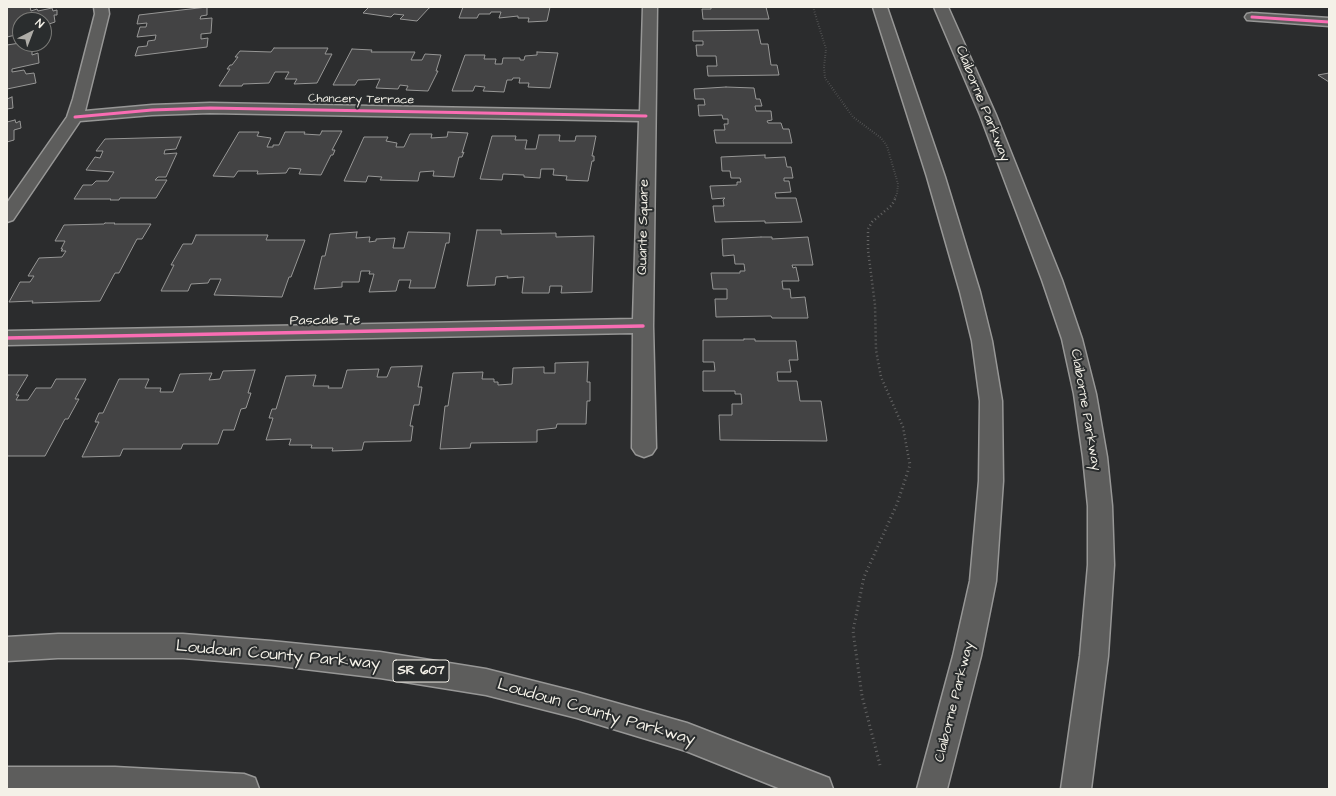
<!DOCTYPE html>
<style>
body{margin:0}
#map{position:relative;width:1336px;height:796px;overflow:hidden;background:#2b2c2d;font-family:"Architects Daughter",sans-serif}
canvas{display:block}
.frame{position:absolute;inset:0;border:8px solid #f4f1e8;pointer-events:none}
.north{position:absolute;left:12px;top:12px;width:40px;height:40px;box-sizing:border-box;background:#2a2d2e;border:1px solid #7b7b78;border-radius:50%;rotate:42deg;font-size:11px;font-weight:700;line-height:16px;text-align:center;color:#f4f1e8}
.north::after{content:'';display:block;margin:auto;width:14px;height:18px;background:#aeaca7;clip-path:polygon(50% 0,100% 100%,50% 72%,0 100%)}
</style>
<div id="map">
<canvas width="1336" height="796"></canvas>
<div class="frame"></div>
<div class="north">N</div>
</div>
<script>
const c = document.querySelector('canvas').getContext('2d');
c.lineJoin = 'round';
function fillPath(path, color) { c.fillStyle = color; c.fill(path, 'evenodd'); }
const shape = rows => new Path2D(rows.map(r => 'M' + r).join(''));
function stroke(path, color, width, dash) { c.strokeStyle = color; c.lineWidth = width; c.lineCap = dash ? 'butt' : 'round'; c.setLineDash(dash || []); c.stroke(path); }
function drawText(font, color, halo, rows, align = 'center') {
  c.font = font + ' "Architects Daughter",sans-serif'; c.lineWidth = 4; c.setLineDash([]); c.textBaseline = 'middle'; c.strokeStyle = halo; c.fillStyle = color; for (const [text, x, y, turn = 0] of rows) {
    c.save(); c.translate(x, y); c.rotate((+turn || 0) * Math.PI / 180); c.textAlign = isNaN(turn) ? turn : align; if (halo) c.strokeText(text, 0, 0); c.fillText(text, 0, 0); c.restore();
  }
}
const building = shape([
 [7,7,30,7,31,11,37,9,38,11,52,8,53,11,57,10,57,15,54,15,55,22,49,24,48,29,44,30,44,20,20,20,20,34,7,37,7,7],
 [207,7,207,15,201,16,200,19,212,18,211,33,201,34,201,39,208,38,207,47,135,56,138,47,147,46,148,41,155,40,156,35,137,37,140,27,146,27,147,23,137,24,139,15,207,7],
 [368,7,432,7,429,8,417,21,400,19,404,15,394,14,391,17,363,13,369,7,368,7],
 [463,7,550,7,547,21,528,22,529,18,518,18,518,16,499,18,501,12,491,12,490,14,479,14,477,18,459,18,463,7],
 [711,7,766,7,769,19,703,19,702,9,711,9,711,7],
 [758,30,761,44,768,44,771,65,777,65,779,75,708,76,707,66,717,66,716,56,697,56,696,45,703,45,703,41,693,41,693,31,758,30],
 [20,43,40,44,40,49,32,51,32,55,38,53,39,63,12,69,12,72,24,70,26,74,34,73,36,83,7,89,7,45,20,43],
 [274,48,328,48,325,54,332,54,317,83,294,84,297,79,285,79,289,72,275,72,269,83,243,84,242,86,219,86,230,69,227,69,230,65,232,65,238,57,235,57,240,51,271,52,274,48],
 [352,49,372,50,371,52,415,52,411,60,422,60,425,54,441,55,436,71,438,71,428,91,406,90,408,86,400,85,398,89,376,88,380,79,358,80,355,85,333,85,352,49],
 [537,52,558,53,550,88,528,87,529,83,519,83,520,78,513,78,512,80,507,80,504,92,483,91,485,87,475,86,473,91,452,91,465,55,485,55,484,59,496,59,495,64,502,64,503,58,520,58,520,60,524,60,525,56,537,55,537,52],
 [1329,73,1329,82,1318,75,1329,73],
 [726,87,754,88,756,99,760,99,762,106,755,106,756,111,771,111,772,120,767,121,768,123,781,123,783,129,789,129,792,143,716,143,714,130,725,130,724,124,728,124,728,119,723,119,722,115,699,116,698,105,705,105,704,99,695,99,694,89,726,87],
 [12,97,13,108,7,109,7,99,12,97],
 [15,120,16,123,20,121,21,128,14,130,14,140,7,142,7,144,7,122,15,120],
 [322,131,342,131,332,150,335,150,333,155,331,155,321,175,299,174,301,169,289,168,286,173,257,174,258,171,238,171,234,177,213,176,239,132,259,132,257,136,271,138,267,147,273,147,273,145,279,145,285,132,305,132,304,134,320,135,322,131],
 [448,132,468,133,462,153,464,152,462,157,459,157,454,177,433,176,434,171,420,172,418,181,380,180,382,177,368,176,366,182,344,181,364,137,388,137,386,141,397,143,396,147,404,147,410,134,432,134,431,138,447,137,448,132],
 [539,135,560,135,559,141,575,141,576,136,596,136,592,156,594,156,594,161,592,161,588,181,566,180,567,176,553,175,554,169,541,169,540,178,524,177,524,175,503,174,502,180,480,179,492,136,516,136,515,140,527,140,525,149,536,149,539,135],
 [181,137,176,149,165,150,164,154,177,153,166,177,158,177,155,180,167,180,156,198,120,198,119,200,110,200,111,199,74,199,83,185,92,185,96,181,108,181,114,172,86,170,95,157,100,158,103,151,96,151,105,139,181,137],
 [765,155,765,158,785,157,787,167,791,167,793,178,784,178,784,181,789,181,791,192,775,193,776,198,796,198,802,222,765,223,765,221,715,222,713,206,724,206,723,200,725,198,712,199,710,186,737,185,737,182,741,182,740,178,731,178,730,171,722,171,721,157,765,155],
 [105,223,115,223,114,224,151,224,142,239,137,239,119,273,115,273,100,301,32,303,33,301,9,302,20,282,30,282,34,276,28,276,39,258,62,257,66,251,61,251,63,249,61,249,65,241,55,241,64,225,104,224,105,223],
 [477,230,501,230,501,234,556,233,556,237,594,236,592,292,561,293,562,286,550,286,549,293,522,293,524,277,507,278,508,276,496,277,495,285,467,286,477,230],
 [357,232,356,238,370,237,369,242,376,241,376,239,395,238,393,248,404,248,408,232,450,233,449,243,446,243,435,288,409,288,411,280,399,280,396,291,369,292,374,274,369,274,370,271,361,271,359,282,342,282,342,287,314,289,322,256,325,256,330,234,357,232],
 [196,235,268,235,266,240,305,240,291,277,289,277,282,297,214,295,221,279,210,279,208,283,191,284,188,291,161,291,174,265,171,265,183,244,192,244,196,235],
 [761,237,772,237,772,239,808,237,813,265,792,265,793,268,796,267,799,281,782,281,783,289,790,289,791,298,805,297,808,318,772,318,771,316,716,317,715,299,727,299,727,289,713,289,711,273,740,273,740,271,745,271,744,264,735,264,734,255,723,256,722,239,761,237],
 [744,339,755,339,755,341,796,341,798,360,789,360,791,372,777,372,778,381,797,381,800,401,821,401,827,441,720,440,719,415,732,415,732,404,742,404,741,394,735,394,735,391,703,391,703,371,715,371,714,362,703,362,703,340,744,340,744,339],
 [588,362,587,382,590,382,590,401,587,401,586,424,557,424,556,428,537,430,537,442,471,443,470,448,440,449,445,406,448,406,453,373,483,372,482,379,494,379,494,382,498,382,498,385,512,384,513,368,544,367,544,373,555,373,555,363,588,362],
 [422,366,418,387,422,387,419,405,414,405,410,426,413,426,411,441,364,442,362,450,332,451,333,448,311,448,312,445,289,445,291,439,266,440,273,418,269,418,272,409,276,409,286,376,316,375,313,386,329,386,328,388,342,388,347,370,379,369,377,377,387,377,391,367,422,366],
 [255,370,248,393,251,393,246,408,241,409,234,430,223,430,218,444,183,444,181,449,123,449,120,456,82,457,99,422,95,422,99,413,103,413,119,379,149,379,145,388,161,388,160,392,173,392,180,374,212,373,209,380,220,379,223,371,255,370],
 [7,375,28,375,16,395,19,395,16,400,28,400,36,388,51,388,56,379,86,379,75,399,79,399,68,419,65,419,45,456,7,456,7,375]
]);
fillPath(building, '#434344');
stroke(building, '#979796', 1);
const minor = shape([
 [94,7,108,7,109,14,85,111,152,105,210,103,640,111,643,7,657,7,653,326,656,448,652,454,644,457,636,454,632,448,633,333,7,345,7,331,633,319,639,121,210,113,152,115,80,121,13,220,7,222,7,203,67,117,73,99,95,14,94,7],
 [1252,13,1329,18,1329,26,1247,20,1245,17,1247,14,1252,13]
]);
const secondary = shape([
 [873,7,887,7,945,177,980,292,992,341,1002,401,1003,481,996,581,981,656,947,789,917,789,953,656,970,581,979,481,980,401,972,341,960,292,927,177,873,7],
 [934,7,948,7,996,115,1062,280,1082,339,1096,394,1107,457,1112,506,1114,565,1108,656,1091,789,1061,789,1080,656,1088,565,1088,506,1083,457,1074,394,1062,339,1042,280,980,115,934,7]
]);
const primary = shape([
 [58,634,183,634,271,641,380,652,486,669,577,692,687,723,829,778,833,789,781,789,686,751,577,718,486,695,380,678,271,665,183,658,58,658,7,661,7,637,58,634],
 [7,767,115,767,244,774,255,778,259,789,7,789,7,767]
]);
stroke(minor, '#979796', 3);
stroke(secondary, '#979796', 3);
stroke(primary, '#979796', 3);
stroke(shape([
 [813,7,826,49,824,67,825,78,853,117,881,138,887,146,898,184,897,194,894,200]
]), '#646464', 2, [0.5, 2]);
stroke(shape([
 [895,199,892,205,872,222,868,229,868,250,875,305,876,350,881,377,903,427,909,460]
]), '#646464', 2.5, [1, 3]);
stroke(shape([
 [880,765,862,696,853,631,864,577,897,504,910,465,909,459]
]), '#646464', 3, [1, 3.5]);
fillPath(minor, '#5d5d5c');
fillPath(secondary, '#5d5d5c');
fillPath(primary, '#5d5d5c');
stroke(shape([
 [1252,17,1329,22],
 [75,117,152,110,210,108,646,116]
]), '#f96db3', 3);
stroke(shape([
 [7,338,643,326]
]), '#f96db3', 3.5);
drawText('12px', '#f4f1e8', '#2a2d2e', [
 ["Chancery Terrace",361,100,1]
]);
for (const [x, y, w] of [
 [421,671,56]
]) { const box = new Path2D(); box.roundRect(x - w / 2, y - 11, w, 22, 3); c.fillStyle = '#2a2d2e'; c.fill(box); stroke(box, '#f4f1e8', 1); }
drawText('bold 13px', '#f4f1e8', null, [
 ["SR 607",421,671]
]);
drawText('14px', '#f4f1e8', '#2a2d2e', [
 ["Claiborne Parkway",982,104,68],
 ["Quante Square",644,227,-89],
 ["Pascale Te",325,321,-1],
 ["Claiborne Parkway",1085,410,80],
 ["Claiborne Parkway",955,702,-76]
]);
drawText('17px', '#f4f1e8', '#2a2d2e', [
 ["Loudoun County Parkway",278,656,5],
 ["Loudoun County Parkway",596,713,16]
]);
</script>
